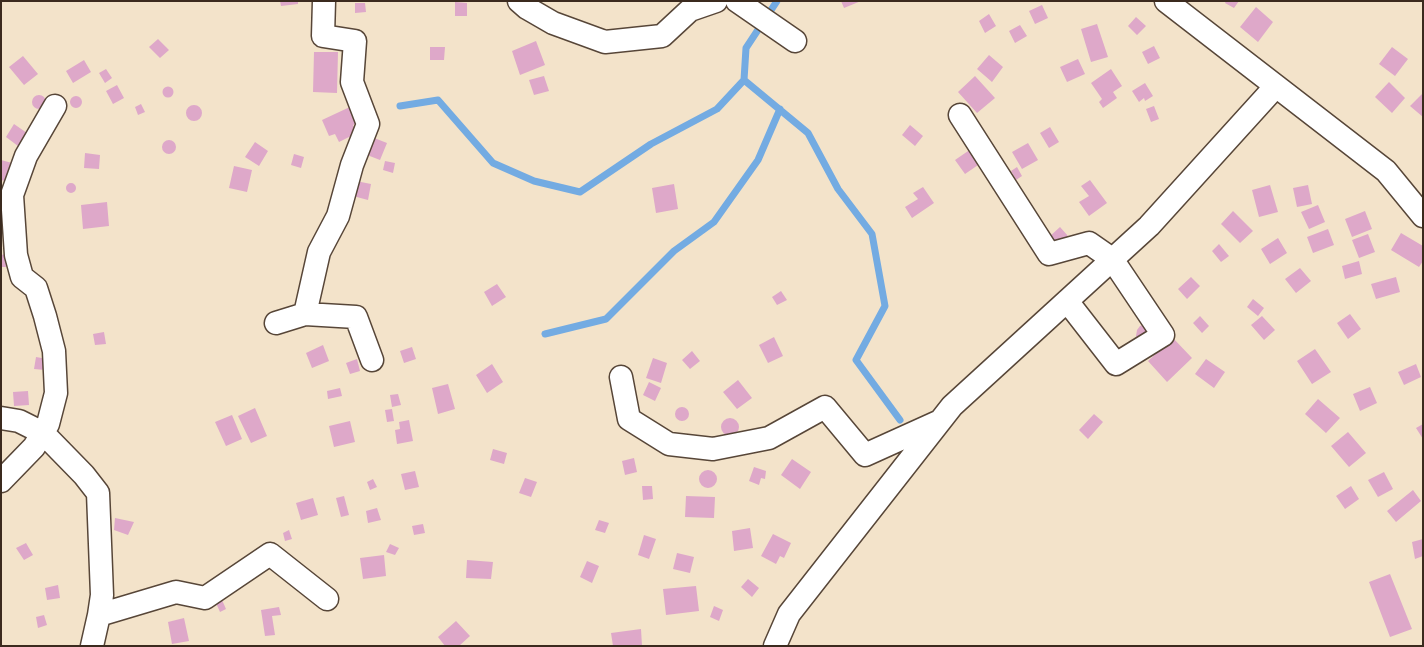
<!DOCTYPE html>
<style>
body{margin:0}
#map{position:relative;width:1424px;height:647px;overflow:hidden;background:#f3e3ca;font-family:"Playpen Sans",sans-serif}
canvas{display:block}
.frame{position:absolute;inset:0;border:2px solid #3b2a1e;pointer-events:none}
</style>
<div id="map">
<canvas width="1424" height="647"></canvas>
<div class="frame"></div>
</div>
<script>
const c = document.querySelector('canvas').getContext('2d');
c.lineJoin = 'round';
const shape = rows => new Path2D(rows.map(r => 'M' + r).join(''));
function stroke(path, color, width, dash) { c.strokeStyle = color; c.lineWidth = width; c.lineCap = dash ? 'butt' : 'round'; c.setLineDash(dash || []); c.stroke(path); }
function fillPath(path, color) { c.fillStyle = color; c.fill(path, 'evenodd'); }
stroke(shape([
 [777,1,746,48,744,80,808,133,838,189,872,234,885,306,856,360,900,420],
 [400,106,438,100,493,163,534,181,580,192,651,144,717,109,744,80],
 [545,334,606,319,674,251,714,222,758,160,780,109]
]), '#73abe2', 7);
fillPath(shape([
 [280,1,298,1,298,4,281,6],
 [841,1,861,1,844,8],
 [1226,1,1239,1,1234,8,1225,3],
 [455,2,467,3,467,16,455,16],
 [355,3,365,3,366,12,355,13],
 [1042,5,1048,18,1035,24,1029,11],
 [1256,7,1273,22,1258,42,1240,27],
 [989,14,996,26,985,33,979,21],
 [1136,17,1146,26,1137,35,1128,26],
 [1097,24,1108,57,1091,62,1081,29],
 [1020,25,1027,36,1015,43,1009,31],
 [158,39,169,50,160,58,149,47],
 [536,41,545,65,520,75,512,51],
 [1154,46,1160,58,1148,64,1142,52],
 [430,47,445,47,444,60,430,60],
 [1392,47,1408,59,1395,76,1379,64],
 [314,52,338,52,337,93,313,92],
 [989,55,1003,67,992,82,977,69],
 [23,56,38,74,24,85,9,67],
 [1078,59,1085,74,1067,82,1060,67],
 [84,60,91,72,73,83,66,71],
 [106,69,112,78,105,83,99,73],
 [1111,69,1122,86,1113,92,1117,98,1103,108,1099,102,1102,99,1091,83],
 [544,76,549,91,534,95,529,80],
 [975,76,995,98,977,113,958,92],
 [1389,82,1405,98,1392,113,1375,97],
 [1145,83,1153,96,1145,101,1144,98,1139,102,1132,91],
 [117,85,124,98,113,104,106,91],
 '162.5 92a5.5 5.5 0 1 1 11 0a5.5 5.5 0 1 1-11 0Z',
 [1423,93,1423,117,1410,106],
 '32 102a7 7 0 1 1 14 0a7 7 0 1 1-14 0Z',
 '70 102a6 6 0 1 1 12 0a6 6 0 1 1-12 0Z',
 [141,104,145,112,138,115,135,107],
 '186 113a8 8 0 1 1 16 0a8 8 0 1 1-16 0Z',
 [352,106,359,122,353,125,357,133,339,142,335,134,329,136,322,120],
 [1154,106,1159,119,1151,122,1146,109],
 [14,124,27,133,18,146,6,137],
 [910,125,923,136,915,146,902,135],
 [1050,127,1059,142,1049,148,1040,133],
 [369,136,387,143,380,160,362,153],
 '162 147a7 7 0 1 1 14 0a7 7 0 1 1-14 0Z',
 [255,142,268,151,259,166,245,157],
 [1028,143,1038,160,1022,169,1012,152],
 [971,149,981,163,965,174,955,160],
 [85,153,100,155,99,169,84,168],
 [294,154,304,157,301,168,291,165],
 [1,160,12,163,5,181,1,180],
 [385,161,395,163,393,173,383,170],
 [234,166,252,170,247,192,229,188],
 [1017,167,1022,176,1016,180,1011,171],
 [1090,180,1107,203,1089,216,1079,202,1089,196,1081,186],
 [356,181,371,184,368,200,353,196],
 '66 188a5 5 0 1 1 10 0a5 5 0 1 1-10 0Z',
 [674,184,678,209,656,213,652,188],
 [1270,185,1278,212,1259,217,1252,190],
 [1308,185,1312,204,1297,207,1293,188],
 [923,187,934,203,912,218,905,207,918,199,913,193],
 [107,202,109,226,83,229,81,205],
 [1318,205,1325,222,1309,229,1301,212],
 [1233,211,1253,231,1240,243,1221,224],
 [1365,211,1372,229,1352,237,1345,219],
 [1060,227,1068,236,1057,245,1049,237],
 [1328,229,1334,245,1313,253,1307,237],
 [1401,233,1423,246,1423,261,1419,267,1391,250],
 [1368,234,1375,252,1359,258,1352,240],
 [1278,238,1287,253,1270,264,1261,249],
 [1219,244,1229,256,1221,262,1212,251],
 [6,254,6,267,1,267,1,255],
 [1359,261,1362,274,1345,279,1342,266],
 [1300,268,1311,281,1296,293,1285,279],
 [1191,277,1200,286,1187,299,1178,289],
 [1396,277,1400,292,1376,299,1371,284],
 [497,284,506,297,492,306,484,292],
 [781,291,787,300,777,305,772,297],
 [1253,299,1264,308,1258,316,1247,307],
 [1350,314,1361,329,1348,339,1337,323],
 [1200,316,1209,326,1202,333,1193,323],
 [1262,316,1275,330,1264,340,1251,325],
 [1145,324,1154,331,1139,341,1136,336,1137,330,1140,326],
 [104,332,106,344,95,345,93,334],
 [774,337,783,356,768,363,759,345],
 [1173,338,1192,358,1167,382,1148,361],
 [323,345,329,361,312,368,306,353],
 [412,347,416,359,404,363,400,351],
 [1315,349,1331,372,1312,384,1297,361],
 [692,351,700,361,690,369,682,360],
 [36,357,47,359,45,370,34,369],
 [653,358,667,363,661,383,646,378],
 [357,359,360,371,350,374,346,363],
 [1206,359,1225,372,1214,388,1195,374],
 [492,364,503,382,487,393,476,375],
 [1416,364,1421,377,1404,385,1398,372],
 [738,380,752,398,737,409,723,392],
 [649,382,661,388,655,401,643,395],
 [448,384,455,409,438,414,432,388],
 [1370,387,1377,403,1360,411,1353,394],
 [340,388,342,396,328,399,327,391],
 [28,391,29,405,14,406,13,392],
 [398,394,401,405,392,407,390,395],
 [1318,399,1340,418,1326,433,1305,414],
 '675 414a7 7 0 1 1 14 0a7 7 0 1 1-14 0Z',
 [255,408,267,436,251,443,238,416],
 [392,409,394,421,387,422,385,410],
 [1094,414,1103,422,1088,439,1079,430],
 [232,415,242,439,226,446,215,422],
 '721 427a9 9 0 1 1 18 0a9 9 0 1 1-18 0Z',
 [409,420,413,441,397,444,395,430,400,429,399,422],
 [350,421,355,442,334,447,329,426],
 [1423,424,1423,439,1416,428],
 [1348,432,1366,453,1349,467,1331,446],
 [493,449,507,453,504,464,490,460],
 [634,458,637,472,625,475,622,461],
 [792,459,811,472,800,489,781,475],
 [754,467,766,471,765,479,761,478,759,485,749,481],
 '699 479a9 9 0 1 1 18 0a9 9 0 1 1-18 0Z',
 [415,471,419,487,405,490,401,474],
 [1384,472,1393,489,1378,497,1368,480],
 [525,478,537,482,531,497,519,493],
 [373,479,377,487,370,490,367,482],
 [642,486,652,486,653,499,643,500],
 [1351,486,1359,499,1345,509,1336,496],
 [1413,490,1421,501,1396,522,1387,511],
 [344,496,349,515,341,517,336,498],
 [686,496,715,497,714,518,685,517],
 [313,498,318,515,301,520,296,503],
 [377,508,381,520,368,523,366,511],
 [115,518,134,522,128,535,114,530],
 [599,520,609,523,605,533,595,530],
 [423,524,425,533,414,535,412,526],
 [750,528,753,548,734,551,732,531],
 [289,530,292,539,285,541,283,533],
 [773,534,791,543,784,558,780,556,776,564,761,556],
 [644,535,656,539,649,559,638,555],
 [1423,539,1423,556,1415,559,1412,542],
 [26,543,33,555,24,560,16,548],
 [390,544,399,548,395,555,386,552],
 [677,553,694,557,690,573,673,569],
 [384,555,386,576,363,579,360,558],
 [467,560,493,562,491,579,466,578],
 [587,561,599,566,592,583,580,577],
 [1390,574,1412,629,1390,637,1369,582],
 [748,579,759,588,752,597,741,587],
 [58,585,60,598,47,600,45,588],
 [696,586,699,611,666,615,663,589],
 [222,600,226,609,220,612,216,603],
 [714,606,723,610,719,621,710,617],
 [279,607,281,615,272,616,275,635,265,636,261,610],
 [44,615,47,625,38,628,36,617],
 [184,618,189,641,172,644,168,622],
 [456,621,470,636,459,646,445,646,438,637],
 [641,629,642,646,613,646,611,633]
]), '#dea8c9');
const minor = shape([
 [324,1,323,36,355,41,352,82,368,124,352,165,338,216,319,252,305,314,356,317,372,360],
 [519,1,527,8,553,23,605,42,662,36,690,10,716,1],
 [737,1,795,41],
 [1166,1,1386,171,1423,216],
 [960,115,1049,254,1089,243,1112,259,1163,335,1116,364,1067,301],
 [276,323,305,314],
 [621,377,629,419,669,444,713,449,769,438,825,407,865,455,938,422],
 [1,418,19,421,43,433,84,475,98,493,102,595,99,615,92,646],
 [1,481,34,447,48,424,56,393,54,351,45,316,36,288,22,277,16,255,12,195,26,156,55,106],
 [99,615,176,592,205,598,270,554,327,599],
 [775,646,789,614,952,406,1149,226,1276,86]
]);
stroke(minor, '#574638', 25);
stroke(minor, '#fff', 22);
</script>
